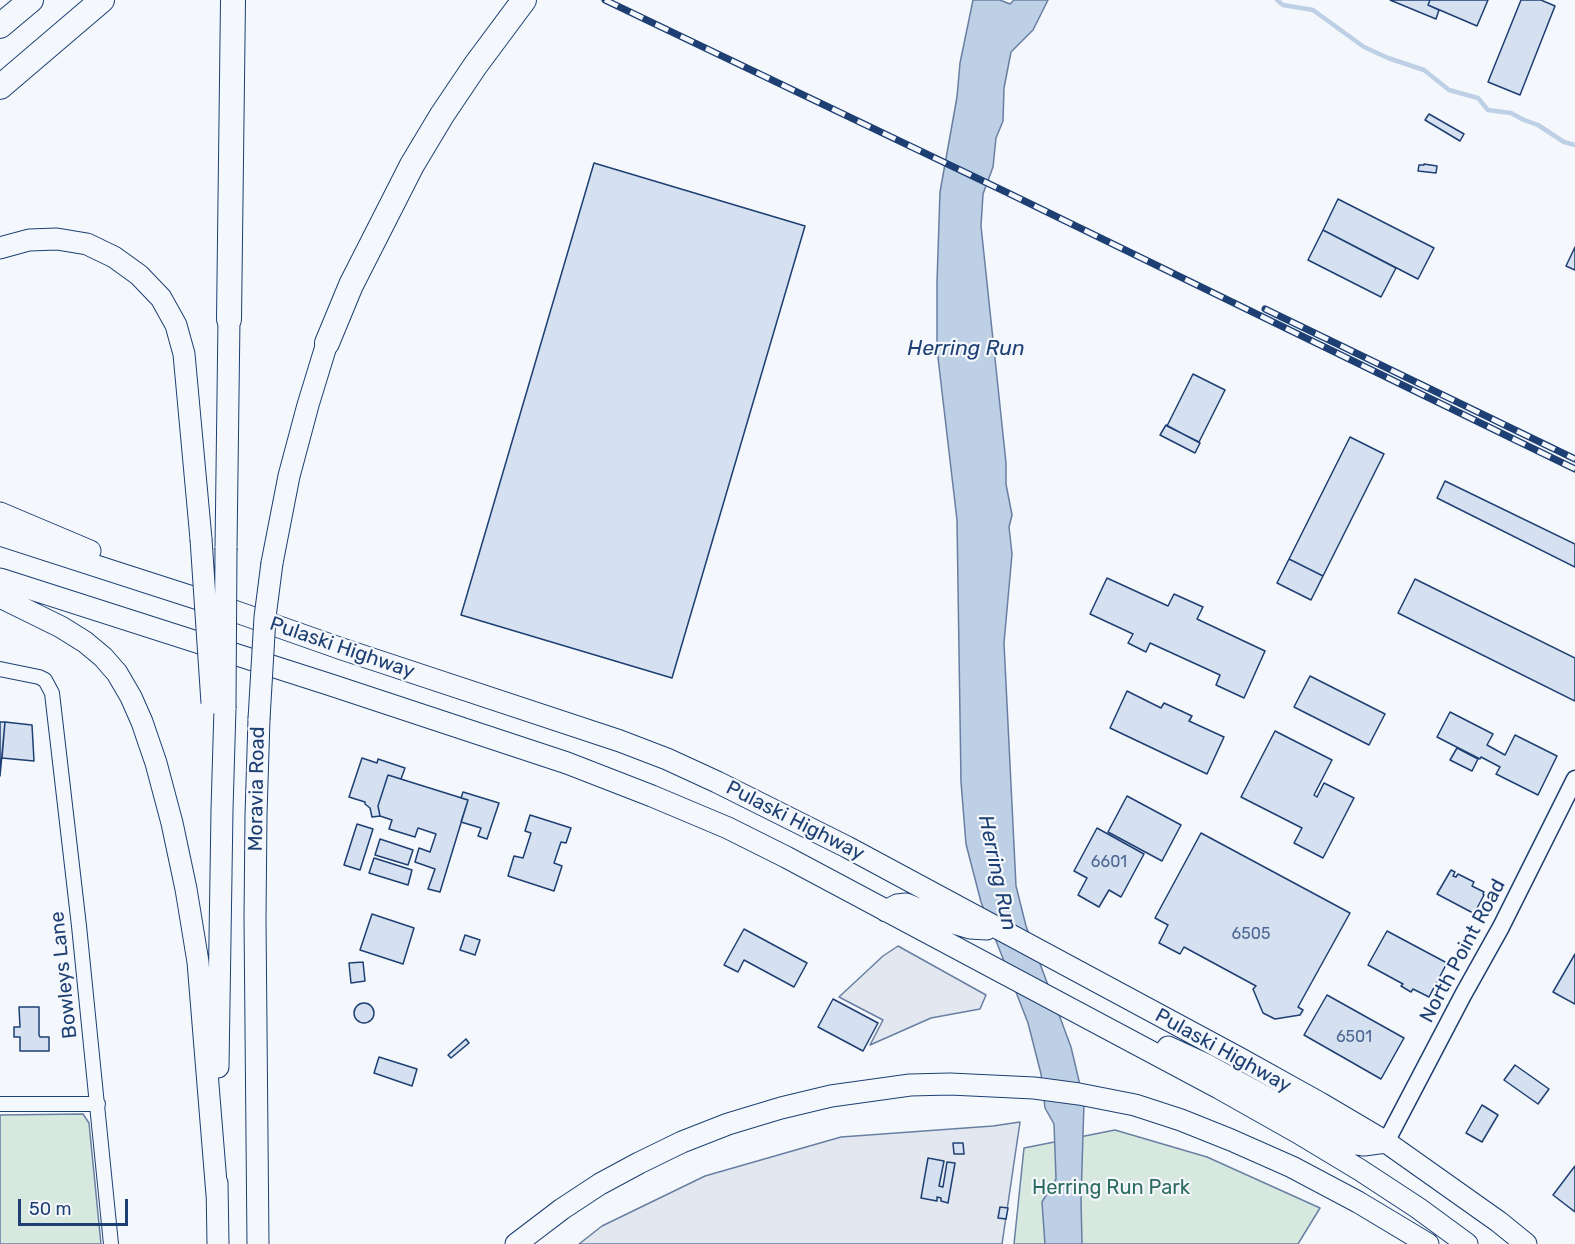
<!DOCTYPE html>
<style>
body{margin:0}
#map{position:relative;width:1575px;height:1244px;overflow:hidden;background:#f4f7fb;font-family:Rubik,sans-serif}
canvas{display:block}
.scale{position:absolute;left:18px;top:1199px;width:110px;height:27px;box-sizing:border-box;border:3px solid #1d3f73;border-top:0;padding-left:8px;font-size:18px;line-height:21px;white-space:nowrap;color:#1d3f73;-webkit-text-stroke:4px #f4f7fb;paint-order:stroke}
</style>
<div id="map">
<canvas width="1575" height="1244"></canvas>
<div class="scale">50 m</div>
</div>
<script>
const c = document.querySelector('canvas').getContext('2d');
c.lineJoin = 'round';
function fillPath(path, color) { c.fillStyle = color; c.fill(path, 'evenodd'); }
const shape = rows => new Path2D(rows.map(r => 'M' + r).join(''));
function stroke(path, color, width, dash) { c.strokeStyle = color; c.lineWidth = width; c.lineCap = dash ? 'butt' : 'round'; c.setLineDash(dash || []); c.stroke(path); }
function drawText(font, color, halo, rows, align = 'center') {
  c.font = font + ' Rubik,sans-serif'; c.lineWidth = 4.5; c.setLineDash([]); c.textBaseline = 'middle'; c.strokeStyle = halo; c.fillStyle = color; for (const [text, x, y, turn = 0] of rows) {
    c.save(); c.translate(x, y); c.rotate((+turn || 0) * Math.PI / 180); c.textAlign = isNaN(turn) ? turn : align; if (halo) c.strokeText(text, 0, 0); c.fillText(text, 0, 0); c.restore();
  }
}
const green = shape([
 [83,1114,89,1123,101,1244,0,1244,0,1115,83,1114],
 [1115,1130,1207,1157,1320,1208,1298,1244,1014,1244,1024,1148,1115,1130]
]);
fillPath(green, '#d7e8df');
stroke(green, '#687fa3', 1.5);
const parking = shape([
 [898,946,986,995,980,1009,931,1018,870,1045,883,1020,839,997,883,956,898,946],
 [1020,1122,1002,1244,579,1244,602,1226,705,1176,841,1137,993,1126,1020,1122]
]);
fillPath(parking, '#e3e8f0');
stroke(parking, '#687fa3', 1.5);
const water = shape([
 [973,0,1000,0,1010,4,1014,0,1048,0,1033,30,1011,52,1004,88,1003,121,996,138,993,167,983,194,981,226,1006,463,1006,484,1012,515,1009,527,1012,554,1004,643,1016,886,1026,926,1071,1047,1084,1102,1081,1200,1082,1244,1045,1244,1042,1202,1056,1179,1054,1124,1045,1108,1041,1074,1028,1023,981,902,966,844,961,782,957,520,937,349,937,282,940,192,957,97,960,63,973,0]
]);
fillPath(water, '#bed0e5');
stroke(water, '#687fa3', 1.5);
stroke(shape([
 [1277,0,1283,5,1313,10,1364,47,1388,58,1424,70,1449,90,1478,98,1488,110,1511,113,1524,120,1538,125,1564,142,1575,145]
]), '#bed0e5', 4.5);
const building = shape([
 [1390,0,1430,0,1428,5,1439,10,1436,19,1390,0],
 [1430,0,1488,0,1477,26,1428,5,1430,0],
 [1521,0,1541,0,1555,6,1520,95,1488,82,1521,0],
 [1429,114,1464,134,1460,141,1425,120,1429,114],
 [594,163,805,226,672,678,461,615,594,163],
 [1424,164,1437,166,1436,173,1418,171,1419,165,1424,165,1424,164],
 [1338,199,1434,248,1418,279,1323,230,1338,199],
 [1323,230,1396,268,1381,297,1308,260,1323,230],
 [1575,247,1575,270,1566,266,1575,247],
 [1193,374,1225,390,1199,442,1167,426,1193,374],
 [1166,425,1200,443,1195,453,1160,435,1166,425],
 [1350,437,1384,454,1323,576,1289,559,1350,437],
 [1445,481,1575,544,1575,567,1437,498,1445,481],
 [1289,559,1323,576,1311,600,1277,583,1289,559],
 [1107,578,1168,606,1174,594,1203,607,1197,619,1265,651,1244,698,1216,685,1220,675,1150,643,1146,652,1128,643,1133,634,1090,614,1107,578],
 [1415,579,1575,658,1575,701,1398,613,1415,579],
 [1310,676,1385,714,1369,745,1294,707,1310,676],
 [1127,691,1161,708,1164,703,1192,716,1189,721,1224,737,1207,774,1110,728,1127,691],
 [1450,712,1493,734,1487,745,1505,755,1515,735,1557,756,1538,795,1496,774,1500,767,1481,757,1480,759,1437,737,1450,712],
 [0,722,5,722,0,776,0,722],
 [5,722,32,725,34,761,2,758,5,722],
 [1275,731,1332,760,1314,795,1317,797,1324,783,1354,798,1323,858,1294,843,1302,828,1241,797,1275,731],
 [1457,748,1478,759,1472,771,1450,760,1457,748],
 [362,758,377,763,378,759,405,768,401,779,388,775,378,806,380,816,372,817,370,808,365,804,365,802,349,797,362,758],
 [388,775,468,800,440,892,428,889,435,869,415,862,419,848,430,852,436,834,418,828,415,837,389,829,392,820,380,816,378,806,388,775],
 [463,792,499,803,487,839,478,836,481,828,461,822,468,800,461,798,463,792],
 [1127,796,1181,825,1162,861,1108,832,1127,796],
 [530,815,571,828,566,843,561,842,554,863,562,866,554,891,508,876,514,856,523,858,531,833,525,831,530,815],
 [357,824,373,829,360,870,344,865,357,824],
 [1097,828,1144,854,1121,897,1109,890,1099,907,1078,895,1087,878,1074,871,1097,828],
 [1201,833,1350,913,1298,1007,1303,1010,1300,1015,1275,1019,1263,1013,1253,989,1256,986,1184,947,1180,954,1159,943,1168,925,1155,918,1201,833],
 [380,839,413,850,408,865,375,855,380,839],
 [374,858,412,870,408,885,369,873,374,858],
 [1451,870,1455,872,1453,876,1456,877,1458,874,1474,882,1472,886,1484,892,1483,894,1484,895,1475,912,1474,911,1473,913,1437,894,1451,870],
 [372,914,414,928,403,964,360,950,372,914],
 [744,929,807,963,794,987,744,960,738,972,724,965,744,929],
 [1387,931,1447,963,1429,997,1413,989,1411,992,1401,986,1403,984,1368,965,1387,931],
 [465,935,480,940,475,955,460,950,465,935],
 [1575,954,1575,1004,1553,992,1575,954],
 [363,962,365,981,351,983,349,963,363,962],
 [1327,995,1404,1038,1381,1079,1304,1035,1327,995],
 [833,999,878,1023,863,1051,818,1027,833,999],
 '354 1013a10 10 0 1 1 20 0a10 10 0 1 1-20 0Z',
 [19,1007,39,1007,39,1035,40,1037,49,1037,49,1051,20,1051,20,1037,14,1037,14,1027,20,1027,19,1007],
 [466,1039,469,1043,451,1058,448,1055,466,1039],
 [379,1057,417,1069,412,1086,374,1073,379,1057],
 [1515,1065,1549,1089,1538,1104,1504,1080,1515,1065],
 [1482,1105,1498,1115,1482,1142,1466,1133,1482,1105],
 [953,1143,963,1143,964,1154,954,1154,953,1143],
 [928,1158,944,1161,939,1186,943,1187,947,1162,955,1163,948,1203,941,1201,941,1198,937,1197,937,1201,921,1198,928,1158],
 [1575,1166,1575,1212,1553,1195,1575,1166],
 [1000,1207,1008,1208,1006,1219,998,1218,1000,1207]
]);
fillPath(building, '#d5e0f0');
stroke(building, '#1d3f73', 1.5);
const minor = shape([
 [0,669,39,677,45,680,52,693,79,926,111,1244],
 [0,1104,98,1104]
]);
const tertiary = shape([
 [1386,1142,1463,995,1501,927,1575,779]
]);
const primary = shape([
 [0,248,29,240,57,239,87,244,114,257,139,275,161,298,176,325,184,354,201,539],
 [0,513,90,551],
 [0,535,214,604,342,649,620,741,667,759,717,782,847,847,1239,1058,1320,1103,1386,1142,1499,1222,1526,1244],
 [226,548,229,319],
 [272,563,289,476,308,405,327,343],
 [0,579,331,685,567,763,652,796,728,828,786,857,1219,1088,1297,1132,1360,1170,1418,1208,1467,1244],
 [0,597,61,627,85,642,103,657,117,673,131,697,142,722,156,763,172,823,186,889,198,962,217,1195],
 [886,911,897,905,906,904,950,922,970,928,987,929],
 [1168,1047,1205,1064,1350,1143,1364,1145,1386,1142],
 [218,1067,222,810,225,708],
 [217,1183,218,1244],
 [258,1244,255,919,256,815,259,719],
 [516,1244,562,1209,600,1184,639,1163,682,1142,728,1124,781,1108,831,1096,910,1085,950,1084,1034,1088,1079,1094,1135,1105,1181,1120,1231,1140,1292,1167,1358,1202,1428,1244]
]);
const motorway = shape([
 [0,26,31,0],
 [0,87,102,0],
 [229,319,233,0],
 [327,343,351,285,412,165,442,115,475,66,524,0]
]);
stroke(minor, '#1d3f73', 16);
stroke(tertiary, '#1d3f73', 19);
stroke(primary, '#1d3f73', 23);
stroke(motorway, '#1d3f73', 26);
stroke(minor, '#f4f7fb', 14);
stroke(tertiary, '#f4f7fb', 16);
stroke(primary, '#f4f7fb', 21);
stroke(motorway, '#f4f7fb', 24);
const rail = shape([
 [605,0,1006,192,1575,469],
 [1265,309,1575,459]
]);
stroke(rail, '#1d3f73', 7);
stroke(rail, '#f4f7fb', 4.5, [14]);
const primaryBridge = shape([
 [201,539,212,703],
 [225,708,226,548],
 [259,719,265,617,272,563]
]);
stroke(primaryBridge, '#1d3f73', 23, []);
stroke(primaryBridge, '#f4f7fb', 21);
drawText('16px', '#4b6792', null, [
 ["6601",1109,862],
 ["6505",1251,934],
 ["6501",1354,1037]
]);
drawText('20px', '#1d3f73', '#f4f7fb', [
 ["Pulaski Highway",342,648,19],
 ["Moravia Road",257,789,-89],
 ["Pulaski Highway",795,821,27],
 ["North Point Road",1463,951,-62],
 ["Bowleys Lane",64,975,-96],
 ["Pulaski Highway",1223,1051,29]
]);
drawText('20px', '#2c6c60', '#f4f7fb', [
 ["Herring Run Park",1111,1188]
]);
drawText('italic 21px', '#1d3f73', '#f4f7fb', [
 ["Herring Run",966,349],
 ["Herring Run",997,873,78]
]);
</script>
